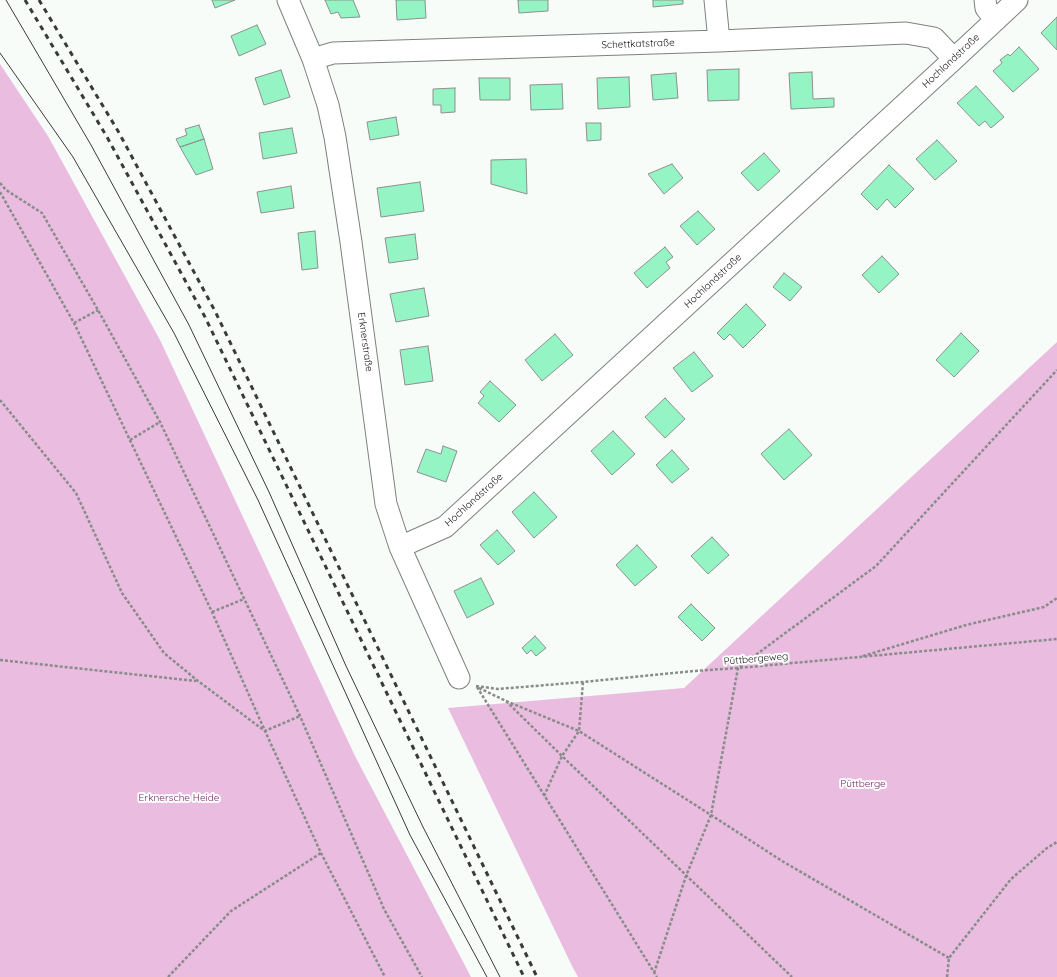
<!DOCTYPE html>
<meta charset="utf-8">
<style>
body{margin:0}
canvas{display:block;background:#f7fcf9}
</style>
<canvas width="1057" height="977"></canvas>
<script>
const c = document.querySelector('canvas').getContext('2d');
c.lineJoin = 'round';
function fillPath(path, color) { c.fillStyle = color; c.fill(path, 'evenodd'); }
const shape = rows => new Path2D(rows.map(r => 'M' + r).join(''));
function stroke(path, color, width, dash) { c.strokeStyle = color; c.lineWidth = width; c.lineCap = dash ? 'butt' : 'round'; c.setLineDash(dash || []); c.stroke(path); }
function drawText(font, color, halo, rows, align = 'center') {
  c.font = font + ' Quicksand,sans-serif'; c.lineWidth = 4; c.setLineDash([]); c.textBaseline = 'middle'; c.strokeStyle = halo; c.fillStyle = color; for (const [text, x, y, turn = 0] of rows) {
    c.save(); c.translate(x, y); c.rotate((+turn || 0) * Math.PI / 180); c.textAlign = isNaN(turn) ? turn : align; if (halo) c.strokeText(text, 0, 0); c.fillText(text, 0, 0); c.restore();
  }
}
fillPath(shape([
 [0,64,48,136,160,340,355,756,471,977,0,977],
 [1057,342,1057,977,578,977,573,968,448,708,684,688]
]), '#eabcdf');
const building = shape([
 [212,0,235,0,215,8,212,0],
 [325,0,353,0,360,17,341,18,338,12,331,14,325,0],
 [396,0,425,0,426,18,397,20,396,0],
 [518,0,548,0,548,11,519,13,518,0],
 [653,0,683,0,683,4,653,7,653,0],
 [1057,17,1057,50,1041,33,1057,17],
 [257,25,266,44,239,56,231,36,257,25],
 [1019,47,1039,69,1013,92,993,71,1002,63,1000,60,1008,54,1010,56,1019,47],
 [739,69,739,100,708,101,707,70,739,69],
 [281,70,290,97,264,105,255,78,281,70],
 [812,72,813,99,834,98,834,107,791,109,789,73,812,72],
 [676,73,678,98,653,100,651,75,676,73],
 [629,77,630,107,598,109,597,78,629,77],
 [479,78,510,78,510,100,480,100,479,78],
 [562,84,563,109,531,110,530,85,562,84],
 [976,86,1004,117,991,128,985,121,979,126,957,103,976,86],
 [455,88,455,112,441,113,441,105,433,105,433,89,455,88],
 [396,117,399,135,370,140,367,122,396,117],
 [586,123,601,123,601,140,587,141,586,123],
 [199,125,204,139,180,147,176,139,187,135,185,129,199,125],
 [292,128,297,153,263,159,259,133,292,128],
 [204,139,213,169,196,175,180,147,204,139],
 [937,140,957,161,935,180,916,159,937,140],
 [764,153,780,171,758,191,741,173,764,153],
 [526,159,527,194,491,184,491,160,526,159],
 [672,164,683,178,664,194,648,174,672,164],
 [889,165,914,189,895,208,887,199,877,210,861,194,889,165],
 [420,182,424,211,381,217,377,188,420,182],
 [291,186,294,208,261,213,257,192,291,186],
 [698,211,715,229,697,245,680,226,698,211],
 [315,231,318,268,302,270,298,233,315,231],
 [415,234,418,259,389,263,385,238,415,234],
 [665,247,673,257,666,262,670,268,647,288,634,273,665,247],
 [882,256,899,274,879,293,862,275,882,256],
 [784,273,802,287,790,301,773,287,784,273],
 [424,288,429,316,396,322,390,294,424,288],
 [746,304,766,325,743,348,730,334,724,340,717,333,746,304],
 [961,333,979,351,954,377,936,360,961,333],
 [555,334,573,355,542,381,525,360,555,334],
 [428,346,433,381,405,385,400,350,428,346],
 [694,352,713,376,692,392,673,368,694,352],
 [490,381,516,405,499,422,478,403,484,396,480,392,490,381],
 [665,398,685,419,665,438,645,417,665,398],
 [789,429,812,455,784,480,761,454,789,429],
 [613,431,635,454,612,475,591,451,613,431],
 [443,446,457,451,446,482,417,472,426,449,441,454,443,446],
 [672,450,689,469,672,483,656,465,672,450],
 [534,492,557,517,534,538,512,512,534,492],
 [497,530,515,551,498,565,480,545,497,530],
 [712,537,729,555,708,574,691,556,712,537],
 [637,545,657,567,635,586,616,565,637,545],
 [481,578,494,604,467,618,454,591,481,578],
 [691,604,715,628,702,641,678,617,691,604],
 [535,636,546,648,536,656,531,650,527,654,522,648,535,636]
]);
fillPath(building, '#94f4c3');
stroke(building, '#8d918e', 1);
const minor = shape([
 [288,0,313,59,328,105,335,137,351,242,386,504,400,547,459,678],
 [715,0,719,41],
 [985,0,986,8,995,19],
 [313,59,333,53,719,41,906,33,934,38,954,59],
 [400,547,445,527,954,59,1017,0]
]);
stroke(minor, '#7d817f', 23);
stroke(shape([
 [0,183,6,190,42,213,98,310,160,422,300,716,384,909,422,977],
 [0,192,74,323,212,612,265,731,300,716],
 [74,323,98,310],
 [0,400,76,493,122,593,164,653,198,681,265,731,321,853,385,977],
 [130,440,160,422],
 [212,612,244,599],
 [863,656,966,625,1044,607,1057,598],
 [0,660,196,681],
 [476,686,498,689,583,682,694,671,738,668,1057,639],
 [477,687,657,977],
 [479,688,506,701,562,756,792,977],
 [506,701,579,731,711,815,782,861,949,958],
 [544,796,562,756,579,731,583,682],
 [654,973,686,876,711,815,738,668,876,566,1057,370],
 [168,977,231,911,321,853],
 [947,977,949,958,1011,879,1047,848,1057,842]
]), '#888c8a', 2.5, [3, 2]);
stroke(minor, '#fff', 21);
stroke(shape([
 [6,0,91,145,189,325,269,492,346,666,423,827,500,977],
 [0,53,73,157,174,333,258,500,410,835,487,977]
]), '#393b3a', 1);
stroke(shape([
 [25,0,107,137,205,317,524,977],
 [39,0,118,131,215,311,537,977]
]), '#393b3a', 3, [5, 5]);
drawText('10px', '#141615', '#fff', [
 ["Schettkatstraße",638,44,-2],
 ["Hochlandstraße",951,61,-43],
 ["Hochlandstraße",713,281,-43],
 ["Erknerstraße",365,342,82],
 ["Hochlandstraße",474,500,-42],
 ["Püttbergeweg",756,659,-5]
]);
drawText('10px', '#711b64', '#fff', [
 ["Püttberge",863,784],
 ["Erknersche Heide",179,798]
]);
</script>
